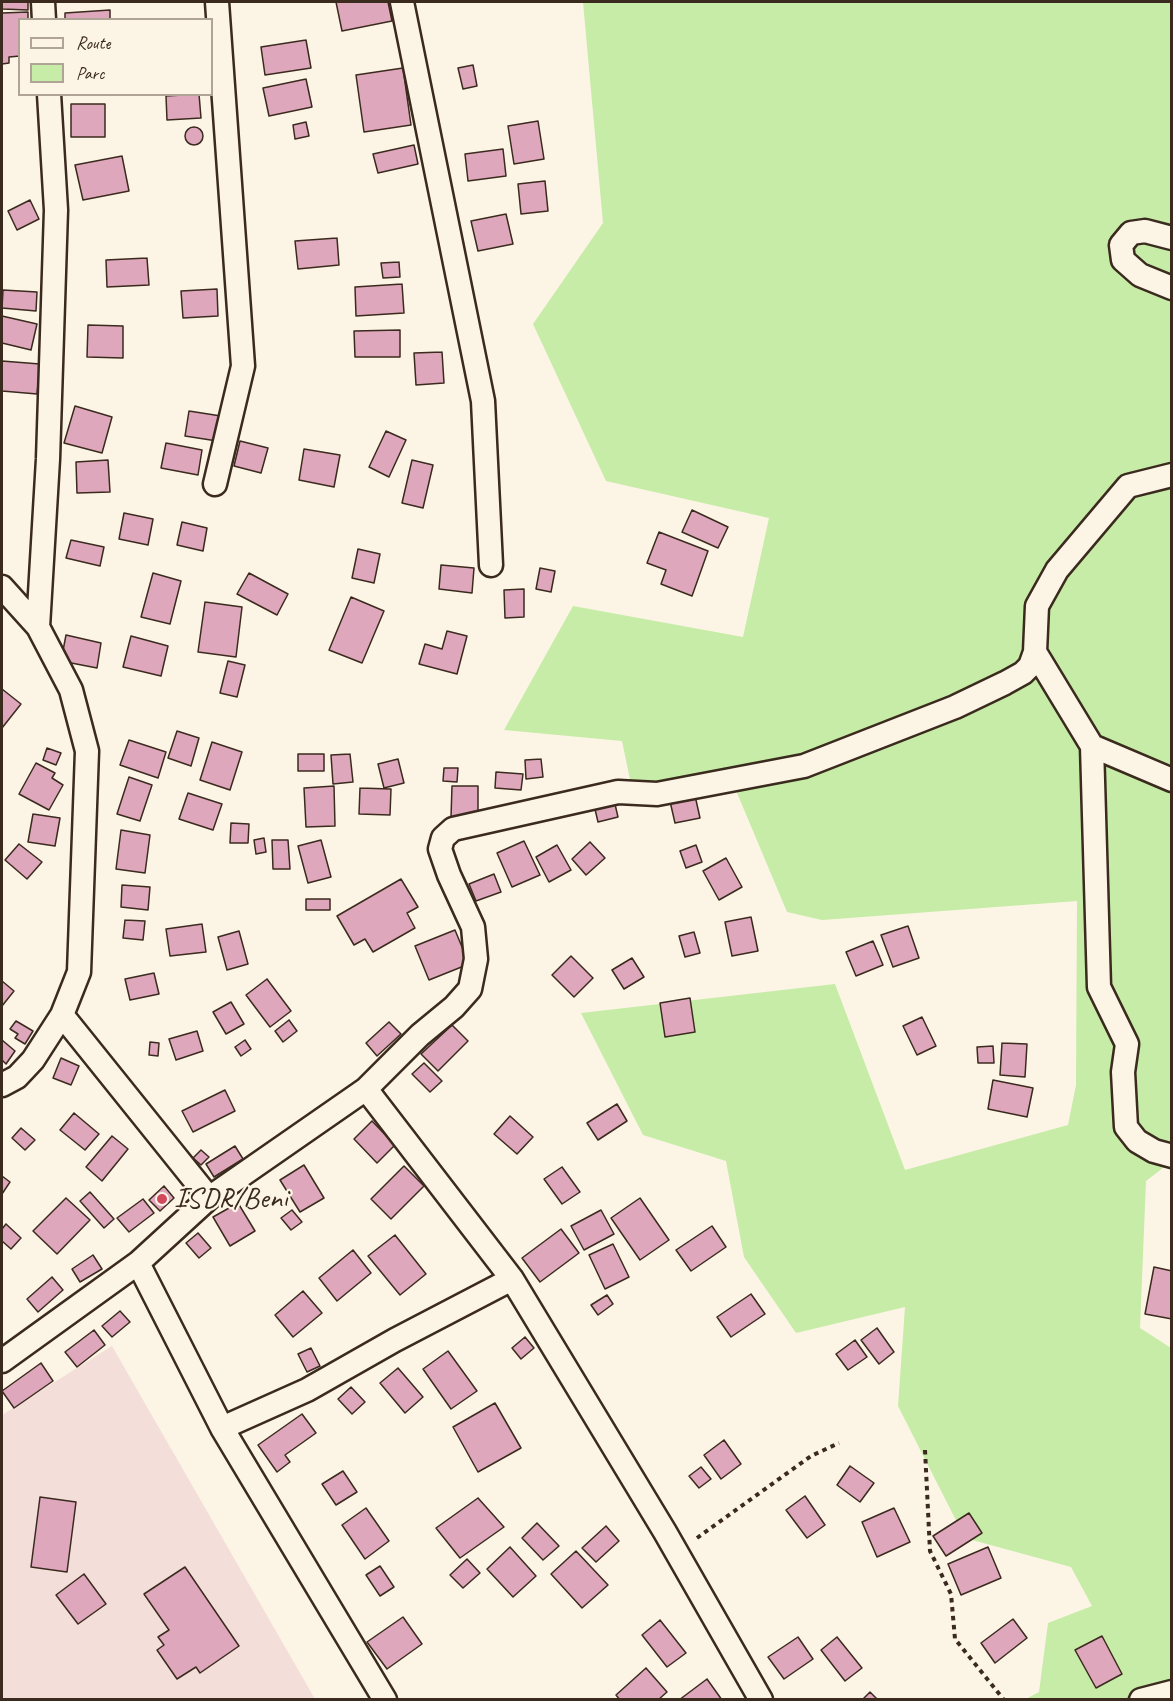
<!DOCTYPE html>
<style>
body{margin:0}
#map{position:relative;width:1173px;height:1701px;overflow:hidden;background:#fcf5e5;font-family:Caveat,sans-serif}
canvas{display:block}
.frame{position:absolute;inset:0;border:3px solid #3b2a1e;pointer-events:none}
.legend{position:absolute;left:18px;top:18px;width:195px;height:78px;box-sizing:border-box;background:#fcf5e5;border:2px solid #afa495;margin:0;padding:8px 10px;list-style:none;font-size:18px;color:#3b2a1e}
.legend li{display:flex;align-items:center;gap:12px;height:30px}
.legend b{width:30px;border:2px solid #afa495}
</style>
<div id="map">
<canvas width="1173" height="1701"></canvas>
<div class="frame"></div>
<ul class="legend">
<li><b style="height:8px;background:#fcf5e5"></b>Route</li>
<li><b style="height:16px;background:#c6eca7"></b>Parc</li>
</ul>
</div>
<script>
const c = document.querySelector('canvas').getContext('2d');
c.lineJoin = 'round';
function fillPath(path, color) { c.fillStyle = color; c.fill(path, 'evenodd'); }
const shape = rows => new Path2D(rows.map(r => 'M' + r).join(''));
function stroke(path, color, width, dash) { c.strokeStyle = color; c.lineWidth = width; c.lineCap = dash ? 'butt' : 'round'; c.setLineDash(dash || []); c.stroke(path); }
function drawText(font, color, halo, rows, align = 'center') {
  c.font = font + ' Caveat,sans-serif'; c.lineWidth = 4.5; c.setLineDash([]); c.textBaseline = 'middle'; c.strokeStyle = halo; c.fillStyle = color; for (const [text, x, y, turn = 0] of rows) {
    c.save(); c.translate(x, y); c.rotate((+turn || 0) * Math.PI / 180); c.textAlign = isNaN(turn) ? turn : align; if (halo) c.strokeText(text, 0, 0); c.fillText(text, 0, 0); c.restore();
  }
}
fillPath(shape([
 [112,1346,315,1699,2,1700,2,1415]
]), '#f3ded9');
fillPath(shape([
 [583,2,1171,2,1172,1161,1146,1181,1140,1328,1171,1348,1171,1699,1026,1699,1039,1692,1048,1623,1092,1606,1071,1567,965,1538,898,1406,905,1307,796,1333,744,1257,726,1161,643,1135,581,1013,835,984,905,1170,1068,1125,1076,1085,1077,901,822,920,787,912,727,769,632,789,622,741,504,730,573,606,743,637,769,518,606,481,533,324,603,223]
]), '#c6eca7');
const building = shape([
 [2,2,28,2,28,10,2,9,2,2],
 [336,2,388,2,392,21,342,31,336,2],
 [110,10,110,20,65,20,65,13,110,10],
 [28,12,28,20,20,20,20,56,9,57,9,63,2,64,2,13,28,12],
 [306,40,311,68,265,75,261,47,306,40],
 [473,65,477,86,463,89,458,68,473,65],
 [403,68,411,125,364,132,356,75,403,68],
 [306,79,312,107,269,116,263,88,306,79],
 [199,94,201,118,167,120,166,96,199,94],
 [71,104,105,104,105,137,71,137,71,104],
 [538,121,544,159,514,164,508,126,538,121],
 [306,122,309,136,295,139,293,125,306,122],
 '185 136a9 9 0 1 1 18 0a9 9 0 1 1-18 0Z',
 [414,145,418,164,378,173,373,154,414,145],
 [503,149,506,176,468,181,465,154,503,149],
 [122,156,129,191,83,200,75,165,122,156],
 [545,181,548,211,521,214,518,184,545,181],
 [30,200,39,219,17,230,8,211,30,200],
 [506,214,513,244,478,251,471,221,506,214],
 [337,238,339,265,298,269,295,241,337,238],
 [147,258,149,285,107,287,106,260,147,258],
 [399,262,400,277,383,278,381,263,399,262],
 [402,284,404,313,356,316,355,287,402,284],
 [217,289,218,316,183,318,181,291,217,289],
 [3,290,37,292,36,311,2,308,3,290],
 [2,316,37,324,31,350,2,343,2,316],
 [88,325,123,326,123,358,87,357,88,325],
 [400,330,400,357,355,357,354,331,400,330],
 [442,352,444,383,416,385,414,353,442,352],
 [2,361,40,364,37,394,2,391,2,361],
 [75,406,112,417,102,453,64,443,75,406],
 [189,411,221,416,217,441,185,436,189,411],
 [386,431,406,440,389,477,369,467,386,431],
 [240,441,268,448,261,473,234,466,240,441],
 [166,443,202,450,198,475,161,468,166,443],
 [304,449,340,455,334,487,299,480,304,449],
 [108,460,110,492,77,493,76,462,108,460],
 [412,460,433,465,423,508,402,503,412,460],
 [692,510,728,527,718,548,682,532,692,510],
 [124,513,153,519,148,545,119,539,124,513],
 [182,522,207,528,203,551,177,545,182,522],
 [659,532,708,551,692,596,661,584,666,570,647,563,659,532],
 [71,540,104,547,100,566,66,558,71,540],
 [358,549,380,554,374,583,352,578,358,549],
 [441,565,474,568,472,593,439,589,441,565],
 [540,568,555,571,551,592,536,589,540,568],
 [153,573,181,581,170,624,141,617,153,573],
 [249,573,288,594,277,615,237,594,249,573],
 [524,589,524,617,505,618,504,590,524,589],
 [351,597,384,611,362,663,329,650,351,597],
 [205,602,242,607,236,657,198,652,205,602],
 [447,631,467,636,457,674,419,664,425,644,442,649,447,631],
 [66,635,101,643,97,668,61,661,66,635],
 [131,636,168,646,161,676,123,667,131,636],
 [228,661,245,665,237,697,220,693,228,661],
 [2,689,21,704,2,728,2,689],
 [177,731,199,738,191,766,168,758,177,731],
 [129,740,166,752,158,778,120,765,129,740],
 [212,742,242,752,230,790,200,780,212,742],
 [47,748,61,753,56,765,43,760,47,748],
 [298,754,324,754,324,771,298,771,298,754],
 [350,754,353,782,333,784,331,755,350,754],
 [398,759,404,783,384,788,378,764,398,759],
 [541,759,543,777,526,779,525,760,541,759],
 [36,763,55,773,52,778,63,785,49,810,19,794,36,763],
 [444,768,458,768,457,782,443,781,444,768],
 [496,772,523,774,521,790,495,788,496,772],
 [129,777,152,785,140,821,117,814,129,777],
 [334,786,335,826,306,827,304,788,334,786],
 [452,786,478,786,478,817,451,817,452,786],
 [360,788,391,789,390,815,359,814,360,788],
 [694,791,700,818,675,823,669,797,694,791],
 [188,793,222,804,213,830,179,819,188,793],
 [614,800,618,817,598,822,594,805,614,800],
 [33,814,60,818,55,846,28,842,33,814],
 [231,823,249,824,248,843,230,843,231,823],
 [121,830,150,835,145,873,116,869,121,830],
 [264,838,266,852,256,854,254,840,264,838],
 [272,840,288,840,290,869,273,869,272,840],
 [321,840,331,877,308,883,298,846,321,840],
 [524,841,540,875,512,887,497,853,524,841],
 [590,842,605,858,586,875,572,859,590,842],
 [19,844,42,862,27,879,5,860,19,844],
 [557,845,571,870,549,882,536,857,557,845],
 [696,845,702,862,686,868,680,851,696,845],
 [726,858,742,887,719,900,703,871,726,858],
 [494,874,501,892,476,901,469,884,494,874],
 [401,879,418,907,407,913,415,928,373,952,365,939,354,945,337,916,401,879],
 [122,885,150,887,148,910,121,907,122,885],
 [306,899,330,899,330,910,306,910,306,899],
 [751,917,758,951,732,956,725,922,751,917],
 [125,920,145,921,143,940,123,938,125,920],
 [202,924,206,952,170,956,166,929,202,924],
 [908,926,919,958,893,967,881,935,908,926],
 [455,930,469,964,429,980,415,946,455,930],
 [239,931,248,964,227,970,218,937,239,931],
 [694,932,700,953,685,957,679,936,694,932],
 [873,941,883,965,856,976,846,952,873,941],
 [571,956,593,978,574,997,552,975,571,956],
 [632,958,644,977,624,989,612,970,632,958],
 [154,973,159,994,130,1000,125,979,154,973],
 [267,979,291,1011,270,1027,246,995,267,979],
 [2,981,14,991,2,1006,2,981],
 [690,998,695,1032,665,1037,660,1003,690,998],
 [231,1002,244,1024,226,1034,213,1012,231,1002],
 [922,1017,936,1046,917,1055,903,1026,922,1017],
 [289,1020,297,1031,283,1042,275,1031,289,1020],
 [16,1021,33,1031,25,1044,15,1038,18,1034,10,1029,16,1021],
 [389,1022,401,1034,377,1056,366,1043,389,1022],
 [452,1025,468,1041,438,1071,421,1054,452,1025],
 [197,1031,203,1051,176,1060,169,1039,197,1031],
 [2,1040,15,1051,6,1064,2,1060,2,1040],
 [245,1040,251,1049,241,1056,235,1047,245,1040],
 [150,1042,159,1043,158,1056,149,1055,150,1042],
 [1002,1043,1027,1044,1025,1077,1000,1075,1002,1043],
 [993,1046,994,1063,978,1063,977,1047,993,1046],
 [61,1058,79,1066,71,1085,53,1078,61,1058],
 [424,1063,442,1081,430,1092,412,1074,424,1063],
 [993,1080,1033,1088,1027,1117,988,1109,993,1080],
 [225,1090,235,1111,193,1132,182,1111,225,1090],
 [617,1104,627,1121,598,1140,587,1123,617,1104],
 [74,1113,99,1134,85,1150,60,1130,74,1113],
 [510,1116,533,1137,517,1154,494,1134,510,1116],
 [372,1121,395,1145,377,1163,354,1139,372,1121],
 [21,1128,35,1140,25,1150,12,1138,21,1128],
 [112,1136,128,1149,102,1181,86,1167,112,1136],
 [235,1146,243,1159,214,1177,206,1164,235,1146],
 [201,1150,209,1157,201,1165,193,1158,201,1150],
 [304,1165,324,1198,300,1212,280,1180,304,1165],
 [404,1166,424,1186,391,1219,371,1199,404,1166],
 [562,1167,580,1192,562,1204,544,1179,562,1167],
 [2,1176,10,1182,2,1194,2,1176],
 [164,1186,174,1198,160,1211,149,1200,164,1186],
 [90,1192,114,1219,104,1228,80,1201,90,1192],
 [66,1198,90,1220,57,1254,33,1231,66,1198],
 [640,1198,669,1240,640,1260,611,1218,640,1198],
 [143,1199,154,1213,129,1232,117,1218,143,1199],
 [238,1203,255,1231,230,1246,213,1217,238,1203],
 [292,1210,302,1222,291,1230,281,1218,292,1210],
 [601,1210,614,1234,584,1250,571,1226,601,1210],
 [6,1224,21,1238,11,1249,2,1241,2,1229,6,1224],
 [712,1226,726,1247,691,1271,676,1250,712,1226],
 [561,1229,579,1253,540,1282,522,1258,561,1229],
 [198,1233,211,1248,199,1258,186,1243,198,1233],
 [395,1235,426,1274,400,1295,368,1256,395,1235],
 [613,1244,629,1277,605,1289,589,1255,613,1244],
 [353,1250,371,1273,337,1301,319,1278,353,1250],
 [93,1255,102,1269,80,1282,72,1269,93,1255],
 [1154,1267,1172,1271,1172,1319,1145,1314,1154,1267],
 [52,1277,63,1290,38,1312,27,1299,52,1277],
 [303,1291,322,1313,293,1337,275,1315,303,1291],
 [751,1294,765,1314,731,1337,717,1317,751,1294],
 [607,1295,613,1304,598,1315,591,1305,607,1295],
 [120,1311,130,1322,112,1337,102,1326,120,1311],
 [877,1328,894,1352,879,1364,861,1340,877,1328],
 [94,1330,105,1345,77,1367,65,1352,94,1330],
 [525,1337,534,1348,521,1359,512,1348,525,1337],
 [855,1340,867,1357,848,1370,836,1354,855,1340],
 [311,1348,320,1366,307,1372,298,1354,311,1348],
 [448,1351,477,1391,451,1409,423,1369,448,1351],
 [41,1363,53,1381,14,1408,2,1391,41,1363],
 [398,1368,423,1397,405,1413,380,1383,398,1368],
 [351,1387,365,1402,352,1414,338,1399,351,1387],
 [495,1403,521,1448,478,1472,453,1427,495,1403],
 [302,1414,316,1433,285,1455,290,1462,277,1472,258,1445,302,1414],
 [724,1440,741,1464,721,1479,704,1455,724,1440],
 [850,1466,874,1483,860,1502,837,1485,850,1466],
 [701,1467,711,1479,699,1488,689,1476,701,1467],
 [343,1471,357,1492,336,1505,322,1484,343,1471],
 [805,1496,825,1525,807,1538,786,1510,805,1496],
 [40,1497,76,1502,67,1572,31,1567,40,1497],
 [478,1498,504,1527,460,1558,436,1528,478,1498],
 [366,1508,389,1541,365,1559,342,1525,366,1508],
 [894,1508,910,1542,877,1557,862,1522,894,1508],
 [969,1513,982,1533,946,1556,933,1536,969,1513],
 [537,1523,559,1546,543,1560,522,1538,537,1523],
 [606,1526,619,1541,596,1562,582,1548,606,1526],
 [510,1547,536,1576,513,1597,487,1569,510,1547],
 [988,1547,1001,1578,961,1595,948,1564,988,1547],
 [576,1551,608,1585,582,1608,551,1574,576,1551],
 [467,1559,480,1573,463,1588,450,1575,467,1559],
 [380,1566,394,1587,380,1596,366,1575,380,1566],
 [185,1567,239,1646,200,1673,196,1667,177,1679,157,1650,164,1645,158,1637,169,1630,144,1594,185,1567],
 [84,1574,106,1604,78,1624,56,1595,84,1574],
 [403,1617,422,1644,387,1669,367,1642,403,1617],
 [1013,1619,1027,1638,995,1663,981,1643,1013,1619],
 [660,1620,686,1653,667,1667,642,1635,660,1620],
 [1102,1636,1122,1674,1096,1688,1075,1650,1102,1636],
 [798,1637,813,1659,784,1679,768,1657,798,1637],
 [837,1637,862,1668,845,1681,821,1650,837,1637],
 [646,1668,667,1692,658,1700,620,1700,616,1695,646,1668],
 [707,1679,722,1700,679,1700,707,1679],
 [870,1692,878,1700,862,1700,870,1692]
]);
fillPath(building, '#dea7bc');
stroke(building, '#3b2a1e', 1.5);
const street = shape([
 [43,2,44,20],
 [402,2,483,401,491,565],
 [1172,238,1145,231,1131,233,1121,245,1123,260,1140,275,1172,288],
 [215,484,243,366,217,2],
 [2,587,38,627,71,690,87,751,79,972,62,1015,33,1060,17,1077,2,1085],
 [38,627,48,459,56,210,49,94],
 [1035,652,1092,746,1099,987,1127,1044,1123,1072,1126,1127,1137,1141,1154,1151,1172,1156],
 [1092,746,1172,780],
 [62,1015,209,1198],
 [366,1089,512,1279,665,1532,761,1700],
 [138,1263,222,1428,385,1700],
 [2,1361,138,1263,209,1198,366,1089,420,1035,454,1007,470,989,476,959,473,927,449,875,440,849,443,838,453,829,618,792,657,794,804,766,955,707,1005,683,1023,673,1030,666,1035,652,1037,606,1057,570,1128,486,1172,475],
 [222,1428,307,1390,395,1340,512,1279],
 [1141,1700,1172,1692]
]);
stroke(street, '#3b2a1e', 27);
stroke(shape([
 [925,1450,930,1551,951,1594,955,1639,1004,1700],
 [697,1538,811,1456,839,1443]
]), '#3b2a1e', 4, [4.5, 4.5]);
stroke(street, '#fcf5e5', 22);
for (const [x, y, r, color] of [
 [162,1199,6,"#d1495b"]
]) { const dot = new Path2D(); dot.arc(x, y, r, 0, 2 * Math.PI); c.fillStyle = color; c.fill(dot); stroke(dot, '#fcf5e5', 2); }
drawText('30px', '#3b2a1e', '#fcf5e5', [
 ["ISDR/Beni",174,1199]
], 'left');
</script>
